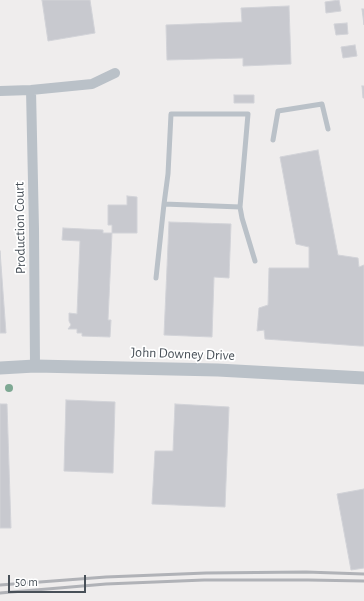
<!DOCTYPE html>
<style>
body{margin:0}
#map{position:relative;width:364px;height:601px;overflow:hidden;background:#efeded;font-family:"Alegreya Sans",sans-serif}
canvas{display:block}
.scale{position:absolute;left:8px;top:575px;width:78px;height:18px;box-sizing:border-box;border:2px solid #485058;border-top:0;padding-left:5px;font-size:12px;line-height:14px;white-space:nowrap;color:#485058;-webkit-text-stroke:3px #fff;paint-order:stroke}
</style>
<div id="map">
<canvas width="364" height="601"></canvas>
<div class="scale">50 m</div>
</div>
<script>
const c = document.querySelector('canvas').getContext('2d');
c.lineJoin = 'round';
function fillPath(path, color) { c.fillStyle = color; c.fill(path, 'evenodd'); }
const shape = rows => new Path2D(rows.map(r => 'M' + r).join(''));
function stroke(path, color, width, dash) { c.strokeStyle = color; c.lineWidth = width; c.lineCap = dash ? 'butt' : 'round'; c.setLineDash(dash || []); c.stroke(path); }
function drawText(font, color, halo, rows, align = 'center') {
  c.font = font + ' "Alegreya Sans",sans-serif'; c.lineWidth = 3.5; c.setLineDash([]); c.textBaseline = 'middle'; c.strokeStyle = halo; c.fillStyle = color; for (const [text, x, y, turn = 0] of rows) {
    c.save(); c.translate(x, y); c.rotate((+turn || 0) * Math.PI / 180); c.textAlign = isNaN(turn) ? turn : align; if (halo) c.strokeText(text, 0, 0); c.fillText(text, 0, 0); c.restore();
  }
}
const building = shape([
 [42,0,90,0,95,33,48,41,42,0],
 [339,0,341,11,326,13,325,2,339,0],
 [289,6,291,64,243,66,243,58,167,60,166,25,242,22,241,8,289,6],
 [362,9,364,9,364,25,362,9],
 [347,23,348,34,336,35,334,24,347,23],
 [355,45,357,56,343,58,341,47,355,45],
 [362,86,364,86,364,98,363,98,362,86],
 [234,95,254,95,254,103,234,103,234,95],
 [318,150,338,255,358,258,359,267,364,265,364,346,360,346,265,339,264,330,257,331,259,308,268,305,269,268,309,268,309,247,296,244,280,157,318,150],
 [127,196,137,197,137,233,112,233,112,225,108,225,108,205,127,205,127,196],
 [169,222,231,224,229,278,214,277,212,337,164,335,169,222],
 [63,228,103,230,103,233,112,233,108,320,111,320,110,337,82,336,82,333,77,333,77,329,68,329,71,325,69,321,69,313,77,314,80,241,62,240,63,228],
 [0,251,6,333,0,333,0,251],
 [66,400,115,402,113,473,64,471,66,400],
 [0,404,7,404,11,528,0,528,0,404],
 [175,404,229,407,225,507,152,504,155,451,173,451,175,404],
 [364,489,364,568,351,570,337,494,364,489]
]);
fillPath(building, '#c8c9cf');
stroke(building, '#d2d3d8', 1);
stroke(shape([
 [273,140,278,111,322,104,328,129],
 [240,207,164,204,168,174,171,114,248,114,240,207,242,218,255,261],
 [156,278,164,204]
]), '#bac1c8', 5);
stroke(shape([
 [31,90,34,229,35,366],
 [0,91,31,90,92,84,115,73]
]), '#bac1c8', 10);
stroke(shape([
 [0,368,35,366,218,370,364,378]
]), '#bac1c8', 13);
stroke(shape([
 [0,585,106,577,206,573,306,572,364,574],
 [0,593,106,584,204,580,308,580,364,581]
]), '#b0b2b7', 3);
c.fillStyle = '#7ea893';
for (const [x, y] of [
 [9,388]
]) { c.beginPath(); c.arc(x, y, 4, 0, 2 * Math.PI); c.fill(); }
drawText('14px', '#485058', '#fff', [
 ["Production Court",20,228,-91],
 ["John Downey Drive",183,354,2]
]);
</script>
